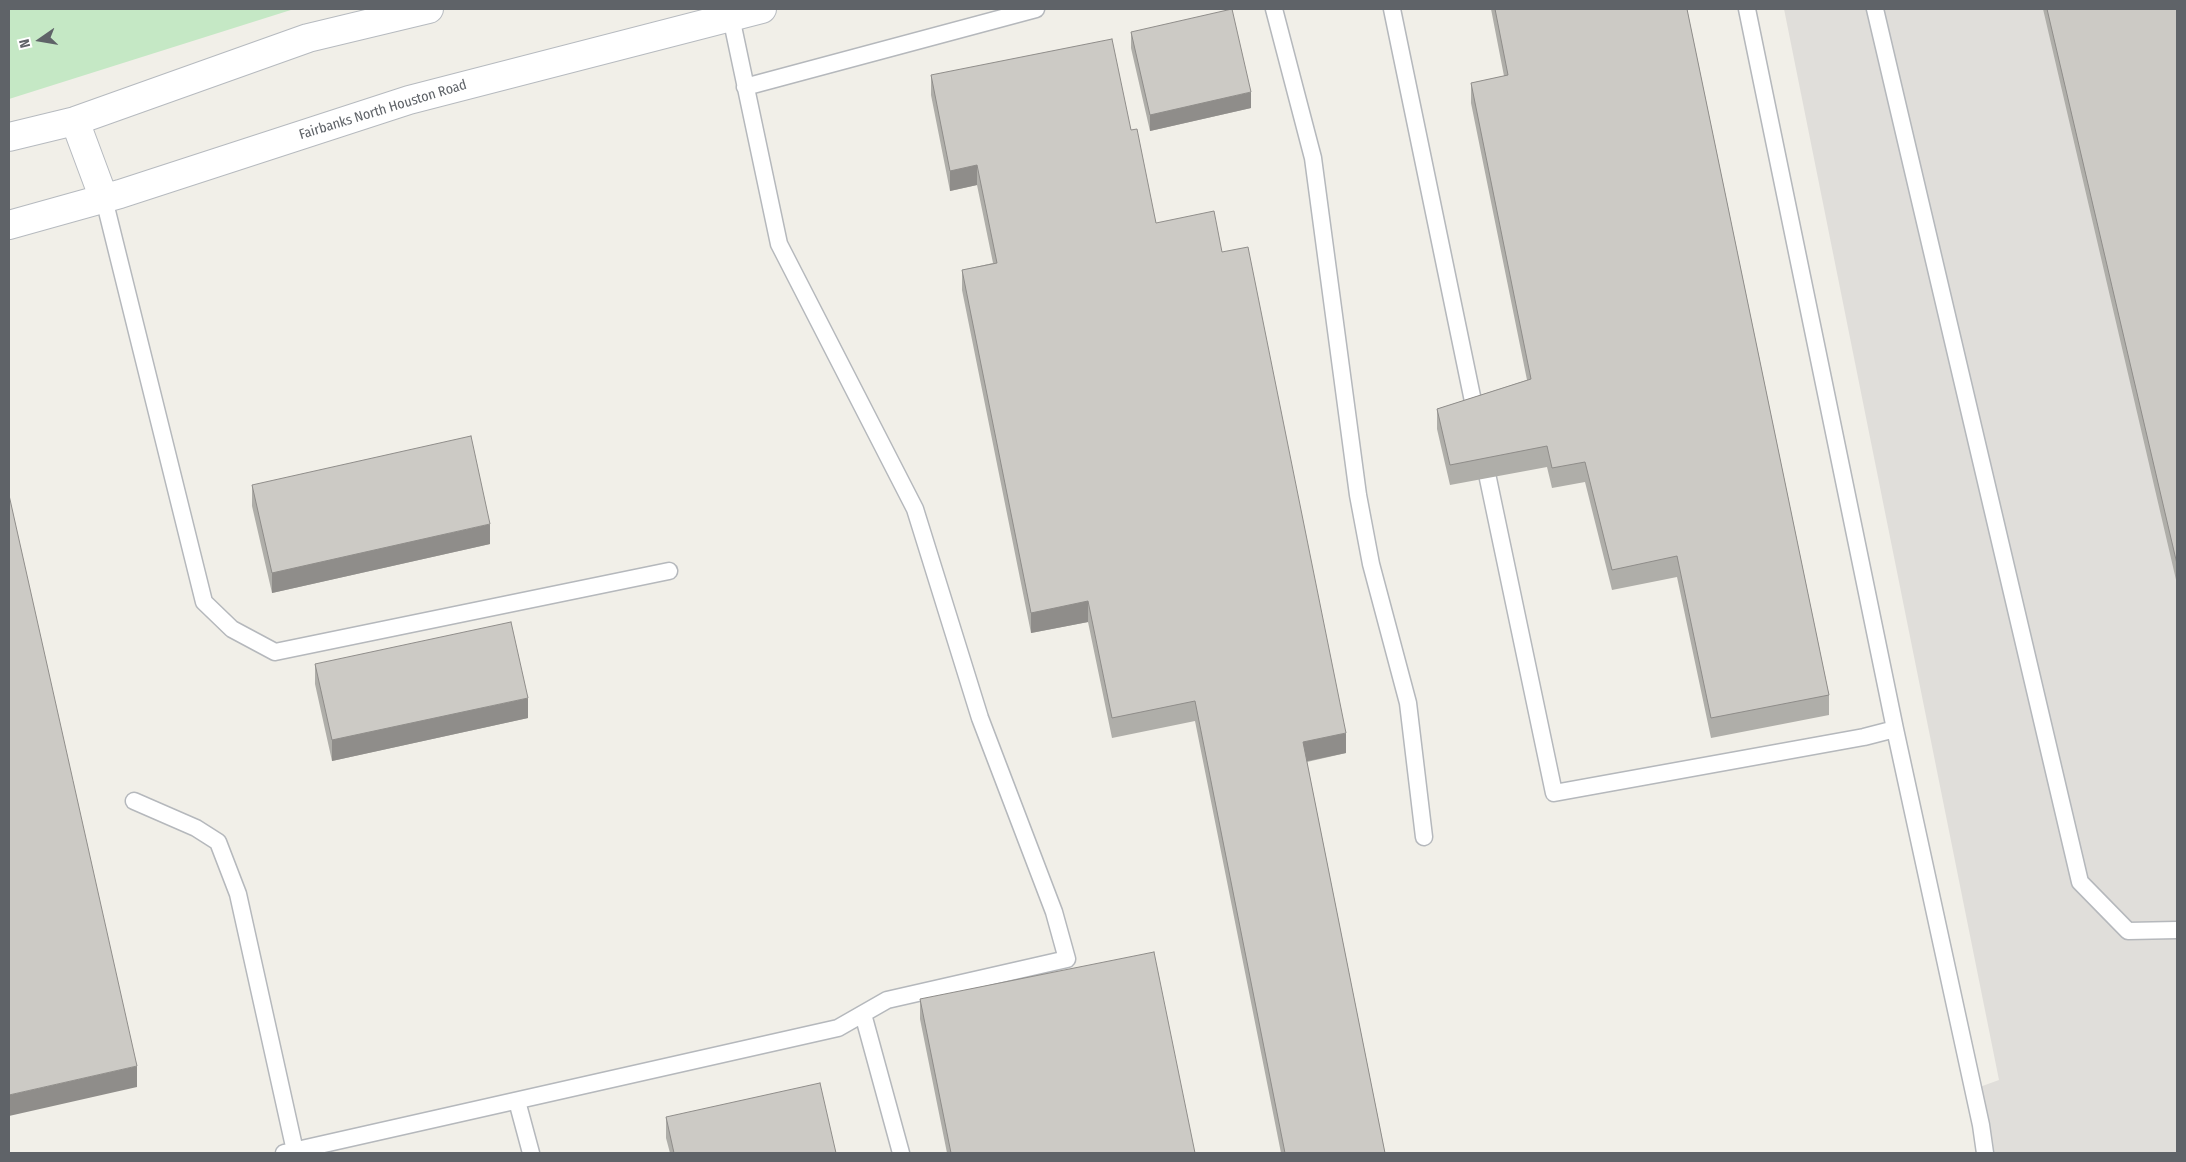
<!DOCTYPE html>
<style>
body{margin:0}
#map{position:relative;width:2186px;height:1162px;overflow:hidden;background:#f1efe8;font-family:"Fira Sans Condensed",sans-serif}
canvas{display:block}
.frame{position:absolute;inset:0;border:10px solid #5f6368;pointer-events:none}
.north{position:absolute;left:15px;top:15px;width:50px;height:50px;-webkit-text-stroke:4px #fff;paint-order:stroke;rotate:257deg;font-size:14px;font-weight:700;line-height:20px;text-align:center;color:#5f6368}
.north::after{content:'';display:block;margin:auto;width:18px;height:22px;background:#5f6368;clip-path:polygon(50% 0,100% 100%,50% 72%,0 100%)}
</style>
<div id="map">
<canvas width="2186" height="1162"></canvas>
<div class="frame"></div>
<div class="north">N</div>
</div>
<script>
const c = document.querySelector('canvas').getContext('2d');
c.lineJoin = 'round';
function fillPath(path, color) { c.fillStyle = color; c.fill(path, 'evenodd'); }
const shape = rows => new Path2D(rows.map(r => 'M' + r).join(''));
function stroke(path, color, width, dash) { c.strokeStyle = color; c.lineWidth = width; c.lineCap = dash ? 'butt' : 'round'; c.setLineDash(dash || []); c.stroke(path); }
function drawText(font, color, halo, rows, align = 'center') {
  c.font = font + ' "Fira Sans Condensed",sans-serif'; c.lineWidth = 4; c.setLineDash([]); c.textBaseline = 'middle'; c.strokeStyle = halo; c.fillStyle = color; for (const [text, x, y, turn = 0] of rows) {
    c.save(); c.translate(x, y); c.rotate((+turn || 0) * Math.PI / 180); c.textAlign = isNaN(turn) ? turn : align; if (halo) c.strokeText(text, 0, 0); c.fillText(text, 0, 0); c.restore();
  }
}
fillPath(shape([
 [1784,9,2177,9,2177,1153,1986,1153,1974,1089,1999,1080]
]), '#e0deda');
fillPath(shape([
 [9,9,294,9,9,99]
]), '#c5e8c5');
const lane = shape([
 [1274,9,1313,158,1358,495,1371,564,1408,703,1424,837],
 [1392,9,1474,406],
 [1747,9,1895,729,1981,1125,1985,1153],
 [1875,9,2080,882,2128,931,2177,930],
 [745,87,1036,9],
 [104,199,204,602,232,629,275,652,669,571],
 [1486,469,1554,793,1864,737,1895,729],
 [134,801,196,828,218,842,238,894,295,1151],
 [863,1014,901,1153],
 [517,1101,531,1153],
 [284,1153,838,1028,887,1000,1067,959,1054,912,980,718,915,509,779,244,731,17]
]);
const secondary = shape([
 [75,121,104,199],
 [9,137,75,121,308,38,429,9],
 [9,225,120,194,409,100,762,9]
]);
stroke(lane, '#b5b8bc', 19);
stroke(secondary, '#b6babf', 30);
stroke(lane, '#fff', 16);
stroke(secondary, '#fff', 28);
fillPath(shape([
 [1491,9,1687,9,1829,695,1829,715,1711,738,1677,577,1612,590,1585,482,1552,488,1547,467,1450,485,1437,429,1437,409,1527,380,1471,103,1471,83,1504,76],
 [2043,9,2177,9,2177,584],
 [1131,32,1251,108,1150,131,1131,48],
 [931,75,1131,130,1156,223,1222,252,1346,753,1307,762,1385,1153,1281,1153,1195,721,1112,738,1088,622,1031,633,962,290,962,270,993,263,977,185,950,191,931,95],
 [252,485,490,544,272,593,252,506],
 [315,664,528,718,332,761,315,684],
 [920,999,1195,1153,947,1153,920,1019],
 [666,1117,836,1153,670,1153,666,1138]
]), '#afaea9');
fillPath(shape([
 [1251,92,1251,108,1150,131,1150,115],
 [977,165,977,185,950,191,950,171],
 [490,524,490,544,272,593,272,573],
 [1088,601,1088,622,1031,633,1031,613],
 [528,698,528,718,332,761,332,740],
 [1346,733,1346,753,1303,762,1303,742],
 [137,1066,137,1087,9,1116,9,1095]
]), '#8f8d8a');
const building = shape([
 [1232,9,1251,92,1150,115,1131,32,1232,9],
 [1495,9,1687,9,1829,695,1711,718,1677,556,1612,570,1585,462,1552,468,1547,446,1450,465,1437,409,1531,379,1471,83,1508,75,1495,9],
 [2047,9,2177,9,2177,564,2047,9],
 [1112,39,1131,130,1137,129,1156,223,1214,211,1222,252,1248,247,1346,733,1303,742,1385,1153,1285,1153,1195,701,1112,718,1088,601,1031,613,962,270,997,263,977,165,950,171,931,75,1112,39],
 [471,436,490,524,272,573,252,485,471,436],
 [9,495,137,1066,9,1095,9,495],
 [511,622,528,698,332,740,315,664,511,622],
 [1154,952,1195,1153,951,1153,920,999,1154,952],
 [820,1083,836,1153,674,1153,666,1117,820,1083]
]);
fillPath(building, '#cccac5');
stroke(building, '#8f8d8a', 1);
drawText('14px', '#5f6368', '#fff', [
 ["Fairbanks North Houston Road",383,110,-17]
]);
</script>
